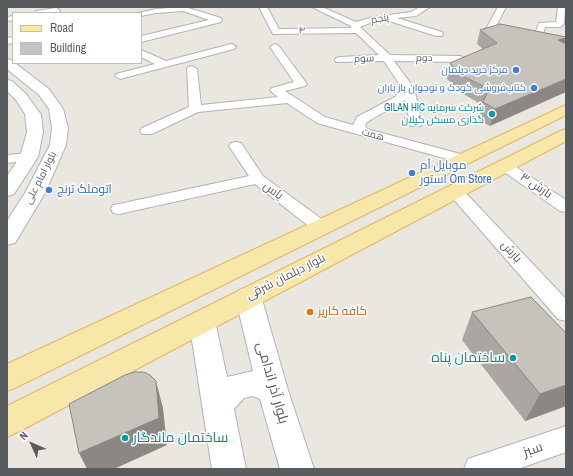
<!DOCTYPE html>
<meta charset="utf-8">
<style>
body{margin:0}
#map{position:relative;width:573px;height:476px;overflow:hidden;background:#eae7e0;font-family:"Archivo Narrow",sans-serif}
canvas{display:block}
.frame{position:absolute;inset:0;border:8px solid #595c5f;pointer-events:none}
.legend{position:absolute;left:12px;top:12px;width:130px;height:52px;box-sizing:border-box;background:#fff;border:1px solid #bdbebf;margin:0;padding:5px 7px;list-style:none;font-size:12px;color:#595c5f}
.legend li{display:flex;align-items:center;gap:8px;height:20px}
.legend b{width:20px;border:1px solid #bdbebf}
.north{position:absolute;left:12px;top:424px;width:40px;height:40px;-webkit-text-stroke:3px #fff;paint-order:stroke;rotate:315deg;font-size:11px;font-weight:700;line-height:16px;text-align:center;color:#595c5f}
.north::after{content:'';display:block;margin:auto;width:14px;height:18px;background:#595c5f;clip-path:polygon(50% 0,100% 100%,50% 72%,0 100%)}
</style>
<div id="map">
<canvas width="573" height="476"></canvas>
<div class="frame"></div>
<ul class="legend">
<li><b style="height:5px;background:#f7e7a8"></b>Road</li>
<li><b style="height:11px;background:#c6c2bc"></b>Building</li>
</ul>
<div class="north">N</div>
</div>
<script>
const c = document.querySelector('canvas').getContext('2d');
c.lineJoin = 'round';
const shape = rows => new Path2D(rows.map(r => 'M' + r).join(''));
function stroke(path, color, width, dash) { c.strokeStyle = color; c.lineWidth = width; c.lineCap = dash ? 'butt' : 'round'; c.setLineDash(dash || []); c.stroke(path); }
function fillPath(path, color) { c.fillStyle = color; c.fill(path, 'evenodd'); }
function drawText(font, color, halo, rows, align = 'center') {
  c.font = font + ' "Archivo Narrow",Cairo,sans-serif'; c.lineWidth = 3; c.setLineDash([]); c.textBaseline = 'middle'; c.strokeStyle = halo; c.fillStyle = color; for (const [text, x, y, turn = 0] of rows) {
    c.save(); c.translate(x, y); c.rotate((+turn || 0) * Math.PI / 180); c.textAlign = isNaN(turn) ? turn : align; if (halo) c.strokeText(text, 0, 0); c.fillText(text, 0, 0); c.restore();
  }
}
const minor = shape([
 [185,7,221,18,222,20,221,22,141,42,141,36,209,20,183,11,156,13,141,16,141,13,138,13,156,9,185,7],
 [259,7,267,7,279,29,351,28,351,26,312,7,322,7,356,22,374,17,411,12,420,7,430,7,416,16,397,18,442,32,443,34,442,36,436,36,386,20,375,21,360,27,390,55,461,56,466,59,461,62,394,61,414,88,422,123,421,126,411,126,405,100,367,122,365,125,367,129,468,156,470,159,468,162,463,163,458,162,317,123,287,103,198,112,152,134,142,134,140,131,142,128,189,107,187,69,188,67,192,66,197,69,201,105,278,97,272,92,270,90,272,88,294,82,270,47,275,44,278,45,307,84,305,86,285,91,325,117,353,125,357,117,395,97,402,88,384,61,336,62,335,60,336,58,340,57,379,55,356,33,273,34,259,7],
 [498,7,506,7,494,30,533,39,539,23,556,22,558,7,565,8,564,24,560,27,545,27,541,42,536,45,484,33,483,31,487,27,498,7],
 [56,8,60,10,59,12,35,13,36,11,56,8],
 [13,16,13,20,7,21,7,17,13,16],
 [13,37,13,43,7,44,7,38,13,37],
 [231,44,234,45,236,47,234,49,120,79,115,76,116,74,155,64,141,57,141,50,166,61,231,44],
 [236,142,241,143,263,176,327,223,330,227,327,231,321,232,315,231,255,184,119,214,113,213,111,209,113,205,119,204,249,176,229,146,231,143,236,142],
 [29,153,34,154,36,157,34,160,7,163,7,155,29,153],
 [505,162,510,163,566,200,566,212,560,211,500,169,498,166,500,163,505,162],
 [455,186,461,188,566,299,566,321,558,319,449,194,447,191,449,188,455,186],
 [566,426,566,452,518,469,464,469,468,459,566,426]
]);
const secondary = shape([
 [7,59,11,60,49,89,63,109,68,128,66,145,45,193,15,243,7,245,7,221,25,193,50,145,52,128,49,109,39,95,7,69,7,59],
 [7,80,12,81,26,94,38,111,41,114,43,132,38,157,14,194,7,196,7,176,20,157,27,132,25,114,16,100,7,91,7,80],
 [248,287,257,290,261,296,288,390,314,469,280,469,260,399,252,396,244,398,234,409,246,469,212,469,189,321,193,314,202,311,211,314,215,321,227,377,253,371,235,296,239,290,248,287]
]);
const primary = shape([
 [566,105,566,115,17,387,7,391,7,364,566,105],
 [566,129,566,141,18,432,7,437,7,406,560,131,566,129]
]);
stroke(minor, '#b0b3b7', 2);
stroke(secondary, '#b0b3b6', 2);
stroke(primary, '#e3b960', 2);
fillPath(minor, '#fff');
fillPath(secondary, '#fff');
fillPath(primary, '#f7e7a8');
fillPath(shape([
 [480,30,566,37,565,44,490,126,478,120,482,105,462,93,447,79,450,63,483,49,477,44],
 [472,312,566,406,525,421,462,340]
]), '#aaa7a2');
fillPath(shape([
 [566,38,566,42,563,52,558,40],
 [566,79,566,92,490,126,495,109],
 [156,381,163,408,167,445,114,469,87,469,79,453],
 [566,385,566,406,525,421,540,394]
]), '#8b8884');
const building = shape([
 [500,24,566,37,566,38,558,40,566,44,566,79,495,109,483,102,489,89,465,77,450,63,497,43,480,30,500,24],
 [531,297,566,333,566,385,540,394,472,312,531,297],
 [135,372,144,372,150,375,156,381,159,418,79,453,69,404,125,375,135,372]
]);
fillPath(building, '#c6c2bc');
stroke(building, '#8b8884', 1);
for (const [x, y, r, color] of [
 [516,70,4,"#3f7fe0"],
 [534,88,4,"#3f7fe0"],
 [492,114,4,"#0f9aa8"],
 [412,173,4,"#3f7fe0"],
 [49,190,4,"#3f7fe0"],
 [310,312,4,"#e8710a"],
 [513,358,4,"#0f9aa8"],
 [125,438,4,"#0f9aa8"]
]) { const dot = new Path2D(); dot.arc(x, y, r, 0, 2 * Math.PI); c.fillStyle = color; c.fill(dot); stroke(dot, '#fff', 1.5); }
drawText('10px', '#595c5f', '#fff', [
 ["پنجم",380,19,-10],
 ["۴",302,31,-2],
 ["دوم",424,58],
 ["سوم",364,59,-2],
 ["همت",373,135,16],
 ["بلوار امام علی",41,178,-63]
]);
drawText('10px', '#366cbe', '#fff', [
 ["مرکز خرید دیلمان",508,70],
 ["کتاب‌فروشی کودک و نوجوان باز باران",526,88]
], 'right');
drawText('10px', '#0d838f', '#fff', [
 ["GILAN HIC شرکت سرمایه",484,108],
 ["گذاری مسکن گیلان",484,120]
], 'right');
drawText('12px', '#366cbe', '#fff', [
 ["موبایل اُم",420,166],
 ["استور Om Store",420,180],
 ["اتوملک ترنج",57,190]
], 'left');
drawText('12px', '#595c5f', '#fff', [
 ["بارش ۳",536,186,34],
 ["یاس",273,191,37],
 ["بارش",511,252,48],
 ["بلوار دیلمان شرقی",286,277,-27]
]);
drawText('12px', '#c56008', '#fff', [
 ["کافه کاریز",318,312]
], 'left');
drawText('14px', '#0d838f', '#fff', [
 ["ساختمان پناه",505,358],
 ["ساختمان ماندگار",133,438,"left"]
], 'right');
drawText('14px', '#595c5f', '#fff', [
 ["بلوار آذر اندامی",272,383,74],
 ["سبز",533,450,-19]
]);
</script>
